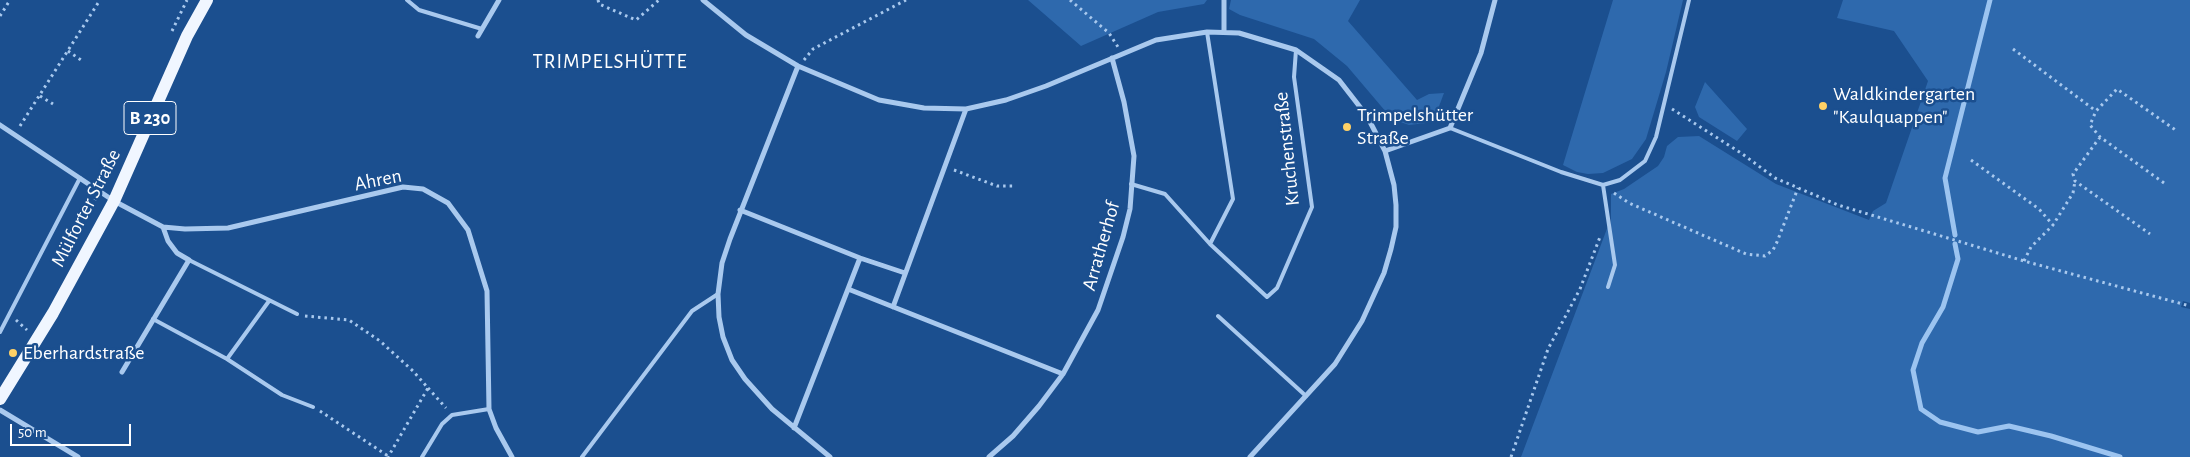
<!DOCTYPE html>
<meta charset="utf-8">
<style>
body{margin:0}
#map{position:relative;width:2190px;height:457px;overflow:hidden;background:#1b4f8f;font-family:"Alegreya Sans",sans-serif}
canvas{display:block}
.scale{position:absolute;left:10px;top:424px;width:121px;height:22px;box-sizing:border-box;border:2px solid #fff;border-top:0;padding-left:6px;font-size:15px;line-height:18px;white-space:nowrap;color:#fff;-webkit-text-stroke:4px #1b4f8f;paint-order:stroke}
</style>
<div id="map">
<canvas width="2190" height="457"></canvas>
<div class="scale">50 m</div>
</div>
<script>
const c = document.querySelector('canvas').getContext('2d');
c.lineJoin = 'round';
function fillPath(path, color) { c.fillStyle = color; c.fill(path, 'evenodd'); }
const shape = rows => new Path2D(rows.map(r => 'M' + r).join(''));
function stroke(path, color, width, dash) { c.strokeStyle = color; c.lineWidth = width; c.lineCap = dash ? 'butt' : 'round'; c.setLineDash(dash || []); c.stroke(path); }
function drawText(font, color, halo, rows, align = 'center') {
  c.font = font + ' "Alegreya Sans",sans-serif'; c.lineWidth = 5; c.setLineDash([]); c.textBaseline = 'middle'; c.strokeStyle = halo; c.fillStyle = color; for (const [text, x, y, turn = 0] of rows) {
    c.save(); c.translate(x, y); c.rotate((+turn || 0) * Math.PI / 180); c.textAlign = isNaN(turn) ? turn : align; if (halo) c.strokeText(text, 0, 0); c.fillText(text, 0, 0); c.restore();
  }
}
fillPath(shape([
 [1028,0,1207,0,1204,4,1158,12,1081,46],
 [1231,0,1360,0,1348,21,1417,100,1429,94,1444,93,1438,109,1426,123,1409,125,1392,119,1347,66,1314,39,1240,15,1229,9],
 [1613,0,1683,0,1666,72,1646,139,1632,159,1603,173,1588,174,1577,172,1563,165],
 [1843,0,2190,0,2190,303,2183,301,2181,307,2190,309,2190,457,1521,457,1608,226,1611,227,1611,194,1624,189,1658,166,1664,157,1667,146,1678,137,1699,136,1776,184,1869,220,1873,211,1886,203,1928,81,1894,31,1837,18],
 [1705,82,1747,129,1737,141,1699,117,1695,107]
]), '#2e69ad');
stroke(shape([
 [1955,235,1945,178,1990,0],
 [1955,244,1958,259,1943,307,1922,343,1913,370,1921,409,1940,422,1978,432,2009,426,2051,436,2120,457]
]), '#9cc4f0', 5);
stroke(shape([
 [598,0,599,4,636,20,659,0],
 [1070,0,1109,33,1118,47],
 [0,16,10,0],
 [172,31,187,0],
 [2013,49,2096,111],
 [68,51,81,60],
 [804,60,813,49,906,0],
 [40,96,53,104],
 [1672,109,1741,153,1775,178,1838,205,2024,261,2190,306],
 [20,126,100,0],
 [2100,137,2073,174,2075,181,2150,234],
 [1971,160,2039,209,2053,225],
 [954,170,997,186,1015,186],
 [2164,183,2100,137,2090,125,2096,111,2117,89,2177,131],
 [103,184,111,170],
 [1614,193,1629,203,1746,254,1765,256,1773,250,1777,242,1798,188],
 [88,218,89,211,96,198],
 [2024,261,2031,247,2053,225,2073,193,2075,181],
 [305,316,349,320,380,341,413,371,428,388,388,457],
 [16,320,27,330],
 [428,388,446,408],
 [320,411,388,456],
 [1511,457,1548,349,1580,289,1600,237]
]), '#a9c9ee', 3, [2.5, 4]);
stroke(shape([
 [407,0,419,10,482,29],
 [1207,32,1233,199,1210,244,1267,297,1277,288,1312,207,1294,77,1296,50],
 [1450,128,1561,172,1603,185,1620,180,1645,161,1656,137,1689,0],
 [1131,184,1165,194,1210,244],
 [1603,185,1615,265,1608,287],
 [189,260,297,314],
 [1218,316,1306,396],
 [153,319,227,359,282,395,313,407],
 [0,332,80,178],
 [227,359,269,301],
 [422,457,442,424,452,415,489,409],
 [582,457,692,311,718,294]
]), '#a9c9ee', 4);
stroke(shape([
 [703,0,746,35,798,66,879,100,924,108,966,109,1006,100,1046,86,1156,40,1207,32,1239,33,1296,50,1339,80,1367,116,1385,151,1394,185,1396,205,1396,227,1391,249,1384,273,1362,321,1335,364,1250,457],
 [1224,32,1224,0],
 [478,36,499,0],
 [798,66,730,239,722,263,718,294,719,317,723,337,732,360,745,379,772,409,830,457],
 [0,125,114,201,163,227,185,229,228,228,403,187,423,189,448,203,468,230,487,291,489,409,496,428,512,457],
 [1385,151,1450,128,1481,53,1495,0],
 [740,210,860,258,848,289,1063,374],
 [860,258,905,273],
 [893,307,966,109],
 [122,372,189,260,177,253,168,241,163,227],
 [0,410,78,457],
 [794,428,848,289],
 [989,457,1013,436,1039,406,1063,374,1098,310,1123,237,1130,209,1134,156,1124,102,1112,58]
]), '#a9c9ee', 5);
stroke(shape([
 [0,399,53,313,114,201,187,36,207,0]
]), '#f0f6ff', 12);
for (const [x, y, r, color] of [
 [1823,106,5,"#ffd166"],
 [1347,127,5,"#ffd166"],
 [13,353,5,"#ffd166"]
]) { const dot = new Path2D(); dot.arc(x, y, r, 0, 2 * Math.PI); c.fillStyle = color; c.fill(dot); stroke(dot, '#1b4f8f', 2); }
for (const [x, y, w] of [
 [150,118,52]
]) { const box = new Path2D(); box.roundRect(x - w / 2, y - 16.5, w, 33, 4); c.fillStyle = '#1b4f8f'; c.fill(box); stroke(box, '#fff', 1); }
drawText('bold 19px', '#fff', null, [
 ["B 230",150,118]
]);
drawText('20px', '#fff', '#1b4f8f', [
 ["Waldkindergarten",1833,94],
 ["\"Kaulquappen\"",1833,117],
 ["Trimpelshütter",1357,115],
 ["Straße",1357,138],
 ["Eberhardstraße",23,353]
], 'left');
drawText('20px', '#fff', '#1b4f8f', [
 ["Kruchenstraße",1287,149,-96],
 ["Ahren",378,180,-11],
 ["Mülforter Straße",86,208,-63],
 ["Arratherhof",1101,246,-74]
]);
c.letterSpacing = '1px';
drawText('21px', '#fff', '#1b4f8f', [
 ["TRIMPELSHÜTTE",610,62]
]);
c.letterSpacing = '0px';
</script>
